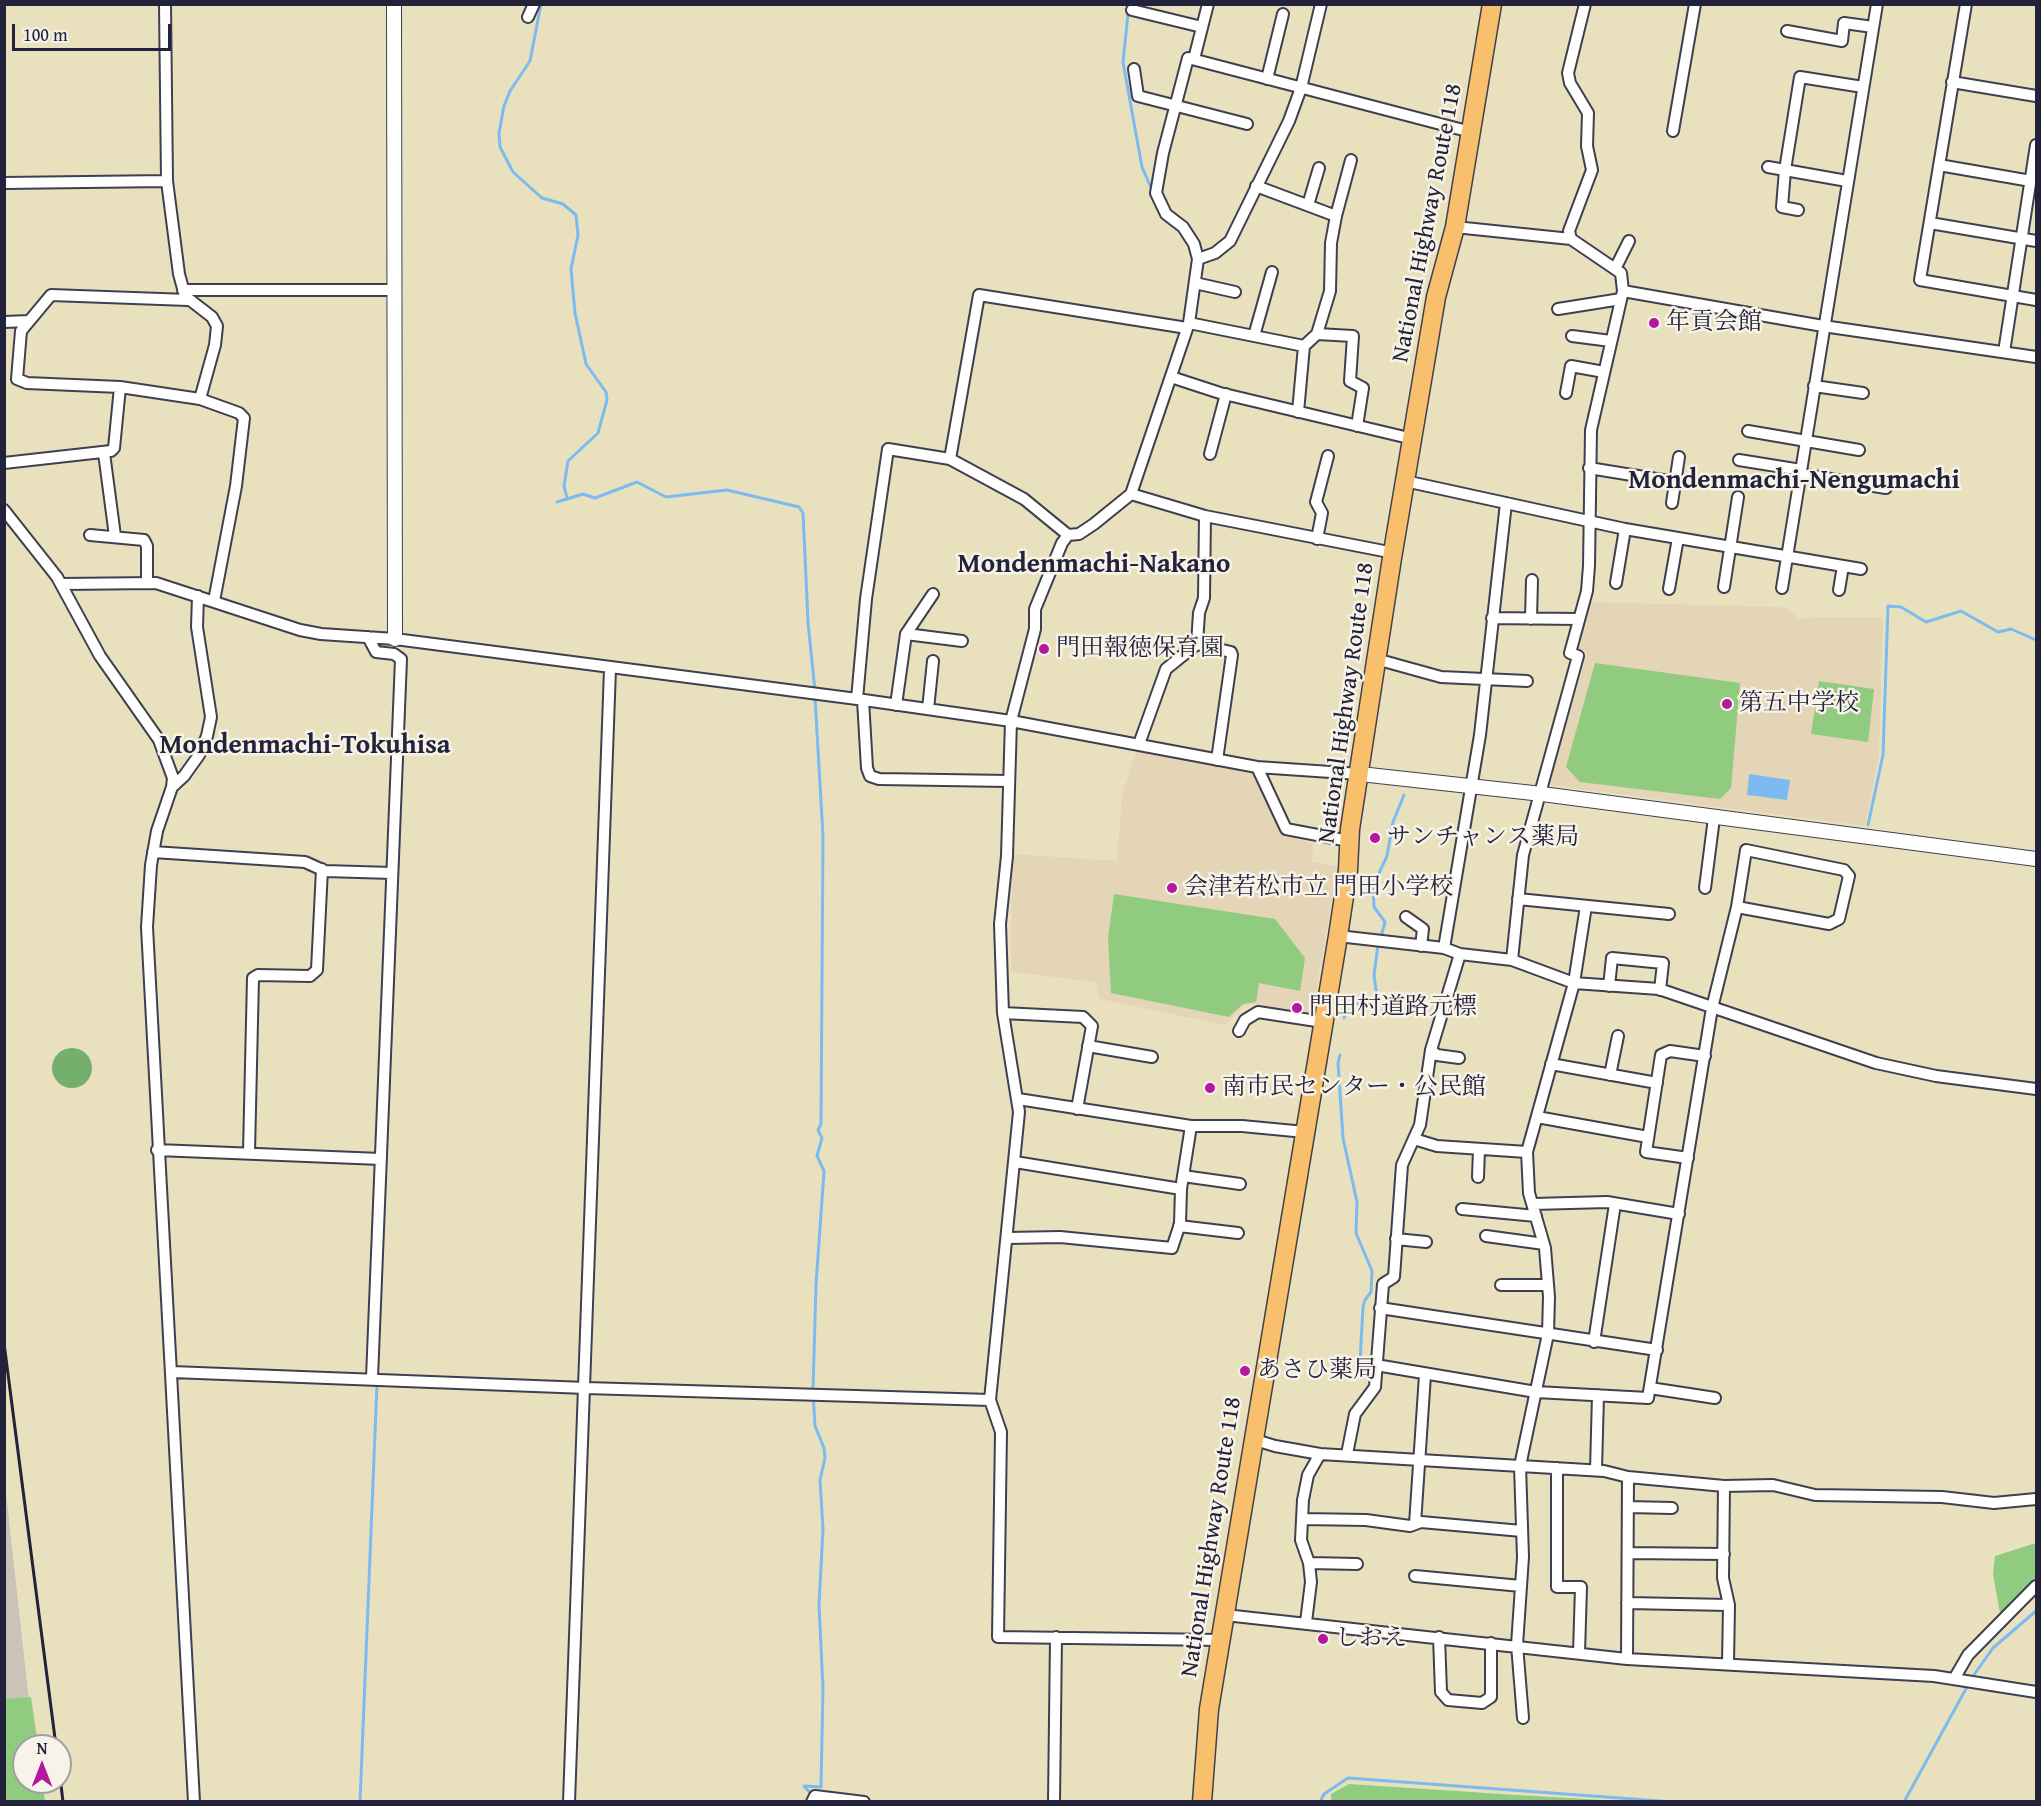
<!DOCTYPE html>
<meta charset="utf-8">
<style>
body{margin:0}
#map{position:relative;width:2041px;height:1806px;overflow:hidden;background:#e9e1be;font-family:"Gentium Book Plus",serif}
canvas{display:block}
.frame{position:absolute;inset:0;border:6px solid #22223b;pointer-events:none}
.north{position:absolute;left:12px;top:1734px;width:60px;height:60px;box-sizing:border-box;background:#f7f3e8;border:2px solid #a29fa3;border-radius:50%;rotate:0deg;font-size:16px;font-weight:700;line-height:24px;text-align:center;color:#22223b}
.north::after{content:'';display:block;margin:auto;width:21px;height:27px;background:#b5179e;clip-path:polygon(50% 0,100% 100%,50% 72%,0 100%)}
.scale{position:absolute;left:12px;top:24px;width:159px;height:27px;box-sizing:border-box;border:3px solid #22223b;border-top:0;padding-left:8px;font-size:18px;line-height:21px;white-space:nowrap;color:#22223b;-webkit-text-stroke:4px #f7f3e8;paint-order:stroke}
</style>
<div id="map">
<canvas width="2041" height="1806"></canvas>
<div class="frame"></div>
<div class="north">N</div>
<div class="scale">100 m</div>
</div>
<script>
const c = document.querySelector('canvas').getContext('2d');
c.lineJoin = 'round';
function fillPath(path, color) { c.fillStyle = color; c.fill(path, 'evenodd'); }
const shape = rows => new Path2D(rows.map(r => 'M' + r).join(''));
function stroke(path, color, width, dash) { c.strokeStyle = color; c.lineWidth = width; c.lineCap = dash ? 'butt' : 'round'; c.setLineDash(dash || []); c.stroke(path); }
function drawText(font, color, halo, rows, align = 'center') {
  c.font = font + ' "Gentium Book Plus","Noto Serif JP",serif'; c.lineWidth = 5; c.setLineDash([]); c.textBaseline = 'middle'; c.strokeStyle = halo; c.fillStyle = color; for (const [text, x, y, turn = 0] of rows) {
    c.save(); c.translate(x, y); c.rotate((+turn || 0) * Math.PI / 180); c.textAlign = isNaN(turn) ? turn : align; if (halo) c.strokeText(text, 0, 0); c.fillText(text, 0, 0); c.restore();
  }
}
fillPath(shape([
 [1590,602,1778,607,1787,608,1798,618,1883,617,1879,756,1865,826,1550,785,1587,652,1577,649],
 [1137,750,1255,772,1284,835,1313,844,1312,862,1338,866,1312,1014,1253,1004,1244,1006,1225,1025,1100,999,1096,982,1011,972,1012,854,1117,861,1122,795]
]), '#e4d5b7');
fillPath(shape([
 [4,1475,34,1746,24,1746,24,1782,5,1801]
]), '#c9c3b8');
fillPath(shape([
 [1595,663,1740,683,1731,788,1720,799,1580,782,1566,767],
 [1819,681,1874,689,1868,742,1811,734],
 [1114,894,1275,919,1305,958,1300,991,1259,983,1256,1002,1243,1004,1229,1017,1111,993,1108,938],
 [2036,1543,2036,1582,2001,1619,1993,1574,1995,1556],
 [31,1697,38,1746,24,1746,24,1782,42,1782,45,1801,5,1801,5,1699],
 [1349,1784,1517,1795,1621,1801,1331,1801,1331,1794]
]), '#90cb80');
fillPath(shape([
 '52 1068a20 20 0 1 1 40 0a20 20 0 1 1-40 0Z'
]), '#74af6e');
fillPath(shape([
 [1749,774,1790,780,1787,800,1747,795]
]), '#7cbbf0');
stroke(shape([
 [541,4,530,61,510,91,504,106,499,133,500,147,513,172,542,198,563,204,576,215,578,235,571,269,575,313,586,364,606,392,607,400,598,433,568,461,564,486,567,498],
 [1129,4,1123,62,1142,167,1153,192],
 [557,502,583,494,595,498,637,482,666,497,727,490,799,507,803,513,808,622,815,691],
 [1868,825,1883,755,1888,606,1901,607,1926,622,1961,611,1998,632,2011,629,2036,640],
 [1381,937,1385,922,1374,907,1373,886,1387,856,1393,822,1404,795],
 [1344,1018,1347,1005,1373,1001,1377,997,1374,975,1378,945],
 [1340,1055,1338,1063,1343,1138,1357,1202,1356,1233,1372,1271,1371,1292,1365,1300,1363,1307,1360,1362],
 [377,1377,406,666],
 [1971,1679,1993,1648,2036,1611],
 [813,1796,804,1786,821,1787,823,1688,819,1605,823,1529,820,1480,825,1458,824,1448,815,1426,813,1390,816,1285,824,1171,817,1156,822,1138,818,1130,821,1124,823,836,815,698],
 [360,1802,377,1384],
 [1320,1802,1324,1794,1348,1778,1674,1802],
 [1904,1802,1968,1685]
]), '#7cbbf0', 3);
const minor = shape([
 [165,4,167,181,179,274,185,296,212,317,217,326,215,345,200,399,239,413,244,418,236,486,214,601],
 [1966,4,1920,280,2036,300],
 [1132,10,1202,27],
 [528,17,534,4],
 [1787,31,1842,41,1844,23,1873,27],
 [1194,59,1208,4],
 [1134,69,1138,96,1247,124],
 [1267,79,1283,14],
 [1952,82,2036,96],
 [1673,131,1695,4],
 [1939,165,2031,181],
 [1768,167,1847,181],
 [4,183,167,181],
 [1256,186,1336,216],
 [1308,205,1319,168],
 [1798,210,1782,207,1785,170,1800,77,1863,87],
 [1930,223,2036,241],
 [1455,227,1571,239],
 [1198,259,1215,253,1230,241,1289,121,1301,88,1321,4],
 [1615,269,1629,241],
 [1195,283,1235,292],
 [183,290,394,290],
 [1623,291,1823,326,2036,357],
 [188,300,51,295,21,331,17,379,27,383,120,387,200,399],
 [1558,309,1621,299],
 [4,322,29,321],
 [1189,323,1304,346,1317,334,1330,291,1331,243,1336,216,1351,160],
 [1317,334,1353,336,1350,381,1363,388,1357,426],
 [1254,336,1272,272],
 [1572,336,1611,341],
 [2004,352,2036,145],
 [1171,377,1220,393,1413,439],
 [1814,386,1863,393],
 [1566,393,1571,366,1604,372],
 [1298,412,1304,346],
 [1748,431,1859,450],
 [104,453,115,536],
 [1210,454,1226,394],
 [950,459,1024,499,1068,535,1079,534,1094,524,1131,494,1189,323,1198,259,1194,244,1183,227,1166,214,1156,193,1163,153,1188,58,1471,132],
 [1739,460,1801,470],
 [4,463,111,451,114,448,120,387],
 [1589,468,1675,482],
 [1800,474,1886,488],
 [1405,481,1625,529,1861,569],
 [1131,494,1205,516,1394,553],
 [1672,503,1679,457],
 [4,510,57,577,100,656,159,740,173,778,172,787,157,831,151,865,147,927,194,1802],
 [90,535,144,540,147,546,147,583],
 [1068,535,1062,543,1035,609,1035,629,1011,721,1007,856,1000,924,1003,1013,1019,1112,990,1400,1001,1432,998,1637,1220,1640],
 [1317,539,1322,513,1316,502,1328,456],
 [1616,583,1625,529],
 [61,584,156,583,300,630,321,634,395,639,857,699,1011,721,1257,767,1360,774],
 [1724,587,1738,497],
 [1782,588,1877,4],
 [1669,589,1678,538],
 [1839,590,1843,566],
 [1492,618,1578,619],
 [1531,619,1532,580],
 [906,634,962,641],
 [368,637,376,652,394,654,401,659,372,1378],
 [1197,644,1231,652,1232,655,1217,760],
 [1376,659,1441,677,1527,681],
 [857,699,866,599,888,449,950,459,979,295,1187,328],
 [863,700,867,768,870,776,879,779,1008,781],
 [896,705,906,634,933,594],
 [928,709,933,661],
 [1139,744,1166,669,1197,644,1199,613,1204,598,1205,516],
 [1257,767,1286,829,1349,841],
 [172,787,184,776,199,755,207,736,211,717,197,627,198,596],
 [153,852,305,862,325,871,392,873],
 [1705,888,1714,818],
 [1518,899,1669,914],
 [1406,917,1423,929,1421,946],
 [1338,936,1444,948,1460,954,1512,960,1574,983,1659,989,1876,1063,1936,1076,2036,1089],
 [1444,948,1480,735,1506,503],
 [1512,960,1523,855,1578,656,1570,653,1587,591,1589,566,1591,430,1623,291,1621,273,1571,239,1569,231,1592,170,1587,146,1588,113,1570,83,1568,73,1585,4],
 [1609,986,1612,958,1663,963,1660,990],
 [1003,1013,1083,1017,1092,1026,1077,1109],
 [1239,1031,1245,1020,1258,1012,1323,1022],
 [1088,1046,1152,1057],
 [1431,1050,1437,1055,1459,1058],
 [1551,1064,1657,1083],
 [1610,1075,1618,1036],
 [1018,1099,1191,1126,1242,1126,1305,1132],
 [1537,1117,1648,1137],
 [1414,1139,1437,1146,1527,1152],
 [157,1150,381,1159],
 [249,1152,253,978,258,975,310,976,317,970,322,869],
 [1688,1158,1646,1152,1661,1055,1670,1051,1705,1056],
 [1015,1162,1181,1189],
 [1183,1176,1240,1184],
 [1478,1177,1479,1149],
 [1533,1204,1607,1202,1679,1214],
 [1462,1209,1536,1216],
 [1179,1226,1238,1233],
 [1486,1236,1544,1244],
 [1008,1238,1060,1237,1172,1248,1180,1224,1181,1189,1191,1126],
 [1396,1239,1426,1242],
 [1501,1285,1548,1285],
 [1380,1308,1657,1350],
 [1594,1342,1615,1204],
 [1376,1365,1536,1392,1648,1398,1712,1008,1737,907,1746,850,1844,870,1849,876,1839,919,1829,924,1737,907],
 [172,1372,586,1388,990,1400],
 [1650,1388,1715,1398],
 [1252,1439,1275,1446,1320,1454,1604,1471,1628,1477,1724,1486,1773,1485,1815,1495,1942,1497,1994,1503,2036,1499],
 [1347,1454,1355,1414,1375,1387,1383,1284,1394,1277,1402,1165,1420,1125,1431,1050,1460,954],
 [1557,1468,1557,1587,1581,1587,1579,1653],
 [1596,1470,1598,1395],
 [1724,1486,1723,1578,1729,1605,1728,1664],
 [1628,1507,1672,1508],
 [1302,1519,1366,1520,1410,1526,1421,1522,1522,1531],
 [1415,1524,1425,1375],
 [1628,1553,1724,1554],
 [1309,1563,1357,1564],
 [1415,1576,1521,1586],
 [1627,1603,1729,1605],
 [1225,1615,1627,1659,1934,1676,2036,1692],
 [1306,1622,1311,1582,1309,1563,1301,1540,1303,1500,1308,1475,1320,1454],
 [1439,1637,1441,1692,1448,1700,1482,1703,1491,1697,1491,1643],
 [1627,1659,1628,1477],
 [1954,1679,1968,1655,2036,1586],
 [1523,1718,1517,1645,1523,1557,1520,1466,1548,1334,1549,1297,1545,1248,1529,1193,1527,1152,1574,983,1586,906],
 [569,1802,610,669],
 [812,1802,815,1796,864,1802],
 [1054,1802,1056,1637]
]);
const tertiary = shape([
 [394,4,395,639],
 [1360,774,1542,794,2036,859]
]);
const trunk = shape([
 [1202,1802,1209,1709,1338,936,1348,870,1350,829,1392,558,1436,297,1455,227,1492,4]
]);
stroke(minor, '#403f4f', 14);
stroke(tertiary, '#403f4f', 16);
stroke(trunk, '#403f4f', 21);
stroke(minor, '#fff', 10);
stroke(tertiary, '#fff', 14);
stroke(trunk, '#f8bf6c', 18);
stroke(shape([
 [4,1343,56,1746],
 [60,1776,63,1802]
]), '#22223b', 3);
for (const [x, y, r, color] of [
 [1654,323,6,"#b5179e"],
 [1044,649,6,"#b5179e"],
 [1727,704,6,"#b5179e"],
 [1375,838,6,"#b5179e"],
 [1172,888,6,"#b5179e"],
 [1297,1008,6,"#b5179e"],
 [1210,1088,6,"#b5179e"],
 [1245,1371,6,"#b5179e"],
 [1323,1639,6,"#b5179e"]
]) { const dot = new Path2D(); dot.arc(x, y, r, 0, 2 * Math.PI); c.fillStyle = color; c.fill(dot); stroke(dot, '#f7f3e8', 2); }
drawText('24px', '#22223b', '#f7f3e8', [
 ["National Highway Route 118",1428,223,-79],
 ["National Highway Route 118",1347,703,-82],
 ["National Highway Route 118",1212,1537,-81]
]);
drawText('24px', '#22223b', '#f7f3e8', [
 ["年貢会館",1666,323],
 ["門田報徳保育園",1056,649],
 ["第五中学校",1739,704],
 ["サンチャンス薬局",1387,838],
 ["会津若松市立 門田小学校",1184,888],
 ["門田村道路元標",1309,1008],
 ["南市民センター・公民館",1222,1088],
 ["あさひ薬局",1257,1371],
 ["しおえ",1335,1639]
], 'left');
drawText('bold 27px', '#22223b', '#f7f3e8', [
 ["Mondenmachi-Nengumachi",1794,481],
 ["Mondenmachi-Nakano",1094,565],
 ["Mondenmachi-Tokuhisa",305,746]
]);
</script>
